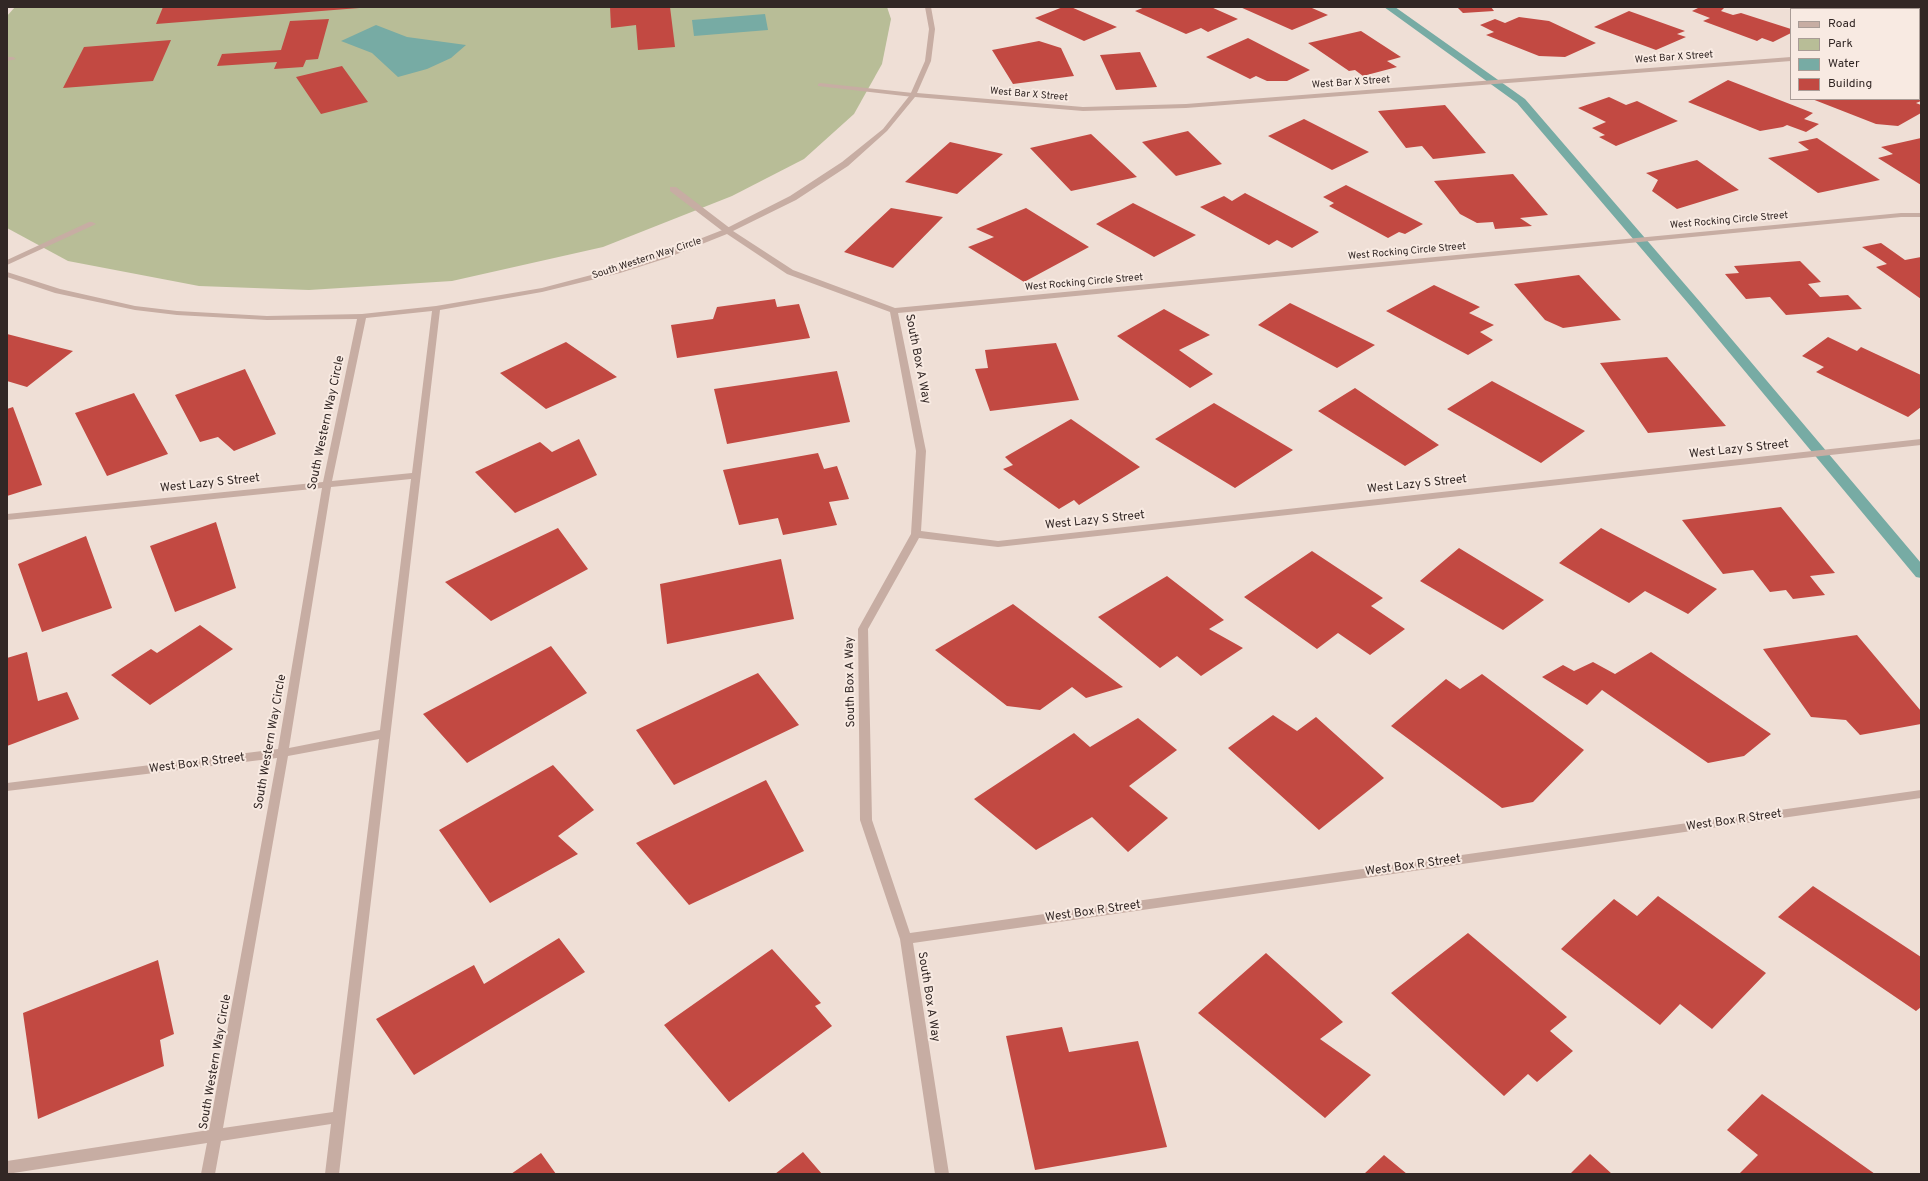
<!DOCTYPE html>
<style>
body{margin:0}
#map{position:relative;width:1928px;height:1181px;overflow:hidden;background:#efdfd6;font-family:Overpass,sans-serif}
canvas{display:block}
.frame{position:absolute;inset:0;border:8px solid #322725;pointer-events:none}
.legend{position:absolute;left:1790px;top:8px;width:130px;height:92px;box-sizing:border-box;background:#f8eae2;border:1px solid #a99c96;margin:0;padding:5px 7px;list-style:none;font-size:12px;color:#322725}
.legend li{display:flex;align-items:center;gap:8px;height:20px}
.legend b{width:20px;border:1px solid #a99c96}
</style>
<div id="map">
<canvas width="1928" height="1181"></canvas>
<div class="frame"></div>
<ul class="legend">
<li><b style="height:5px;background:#c7ada3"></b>Road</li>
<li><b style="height:11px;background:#b8bd97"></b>Park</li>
<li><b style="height:11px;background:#77aba4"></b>Water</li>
<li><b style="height:11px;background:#c24942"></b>Building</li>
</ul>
</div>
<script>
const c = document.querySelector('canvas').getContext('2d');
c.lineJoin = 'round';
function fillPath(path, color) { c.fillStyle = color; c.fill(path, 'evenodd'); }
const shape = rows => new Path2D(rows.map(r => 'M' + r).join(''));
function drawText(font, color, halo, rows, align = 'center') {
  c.font = font + ' Overpass,sans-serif'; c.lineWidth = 4; c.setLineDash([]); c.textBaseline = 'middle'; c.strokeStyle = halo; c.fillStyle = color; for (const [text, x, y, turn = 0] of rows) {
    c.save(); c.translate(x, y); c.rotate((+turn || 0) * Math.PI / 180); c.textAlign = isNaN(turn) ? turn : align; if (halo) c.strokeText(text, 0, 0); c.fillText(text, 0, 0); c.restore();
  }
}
fillPath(shape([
 [15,7,887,7,891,19,882,64,854,114,804,159,732,196,603,247,452,281,309,290,199,286,68,261,7,228,7,16]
]), '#b8bd97');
fillPath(shape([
 [765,14,768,30,694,36,692,20],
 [376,25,407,37,466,45,451,58,427,69,398,77,372,53,341,41]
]), '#77aba4');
fillPath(shape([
 [1384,7,1395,7,1525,99,1701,303,1921,563,1921,578,1916,577,1693,309,1517,103,1384,7]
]), '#77aba4');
fillPath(shape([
 [163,7,372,7,156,24],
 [610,7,670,7,675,47,638,50,636,25,611,28],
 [1063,7,1071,7,1117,27,1084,41,1035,18],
 [1145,7,1211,7,1238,19,1208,32,1201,28,1186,34,1135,11],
 [1240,7,1314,7,1312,8,1328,15,1292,30],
 [1457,7,1491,7,1494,11,1463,13],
 [1700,7,1725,7,1721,11,1733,15,1741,13,1791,29,1791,33,1773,42,1762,38,1757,41,1703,21,1710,18,1692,11],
 [1807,7,1871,7,1874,9,1810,9],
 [1629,11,1685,31,1677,34,1686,37,1656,50,1594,27],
 [1519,17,1549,21,1596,43,1565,57,1539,56,1486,35,1494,32,1480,25,1495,19,1505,23],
 [329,19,318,59,306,60,303,67,274,69,277,62,217,66,222,54,281,50,290,21],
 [1361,31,1401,57,1387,61,1397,67,1363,76,1355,70,1349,71,1308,43],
 [1248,38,1310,70,1287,81,1267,81,1256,76,1250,79,1206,57],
 [171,40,153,81,63,88,84,47],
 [1039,41,1061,48,1074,76,1013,84,992,50],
 [1140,52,1157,87,1116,90,1100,55],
 [342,66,368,102,321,114,296,77],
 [1728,80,1813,113,1804,119,1819,124,1806,132,1787,125,1783,127,1760,131,1688,102],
 [1919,96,1921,97,1921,101,1916,103,1921,105,1921,113,1898,126,1876,124,1812,99,1919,99],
 [1609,97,1626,105,1637,101,1678,121,1616,146,1599,137,1605,135,1592,128,1606,122,1578,108],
 [1445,105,1486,153,1433,159,1422,146,1406,148,1378,111],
 [1304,119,1369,152,1332,170,1268,136],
 [1188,131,1222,164,1176,176,1142,142],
 [1091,134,1137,177,1071,191,1030,148],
 [1817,138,1880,180,1818,193,1768,158,1809,150,1798,142],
 [1921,138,1921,185,1878,158,1893,154,1881,147],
 [950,142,1003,154,957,194,905,182],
 [1697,160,1739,190,1677,209,1652,191,1658,180,1646,173],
 [1513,174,1548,215,1520,218,1532,226,1495,229,1493,222,1477,223,1460,214,1434,181],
 [1346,185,1423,224,1405,234,1399,232,1388,238,1329,206,1334,203,1323,197],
 [1245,193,1319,232,1292,248,1277,240,1269,245,1200,207,1224,196,1232,201],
 [1133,203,1196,235,1154,257,1096,224],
 [891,208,943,217,893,268,844,252],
 [1026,208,1089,247,1024,282,968,247,994,237,976,229],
 [1881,243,1905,260,1921,257,1921,299,1876,267,1887,264,1862,247],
 [1800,261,1821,282,1808,284,1820,297,1848,295,1862,309,1786,315,1770,297,1746,299,1725,274,1739,273,1734,266],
 [1579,275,1621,320,1563,328,1545,320,1514,284],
 [1434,285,1480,307,1469,313,1494,325,1480,332,1493,340,1468,355,1386,311],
 [775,299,777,307,799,304,810,338,677,358,671,325,713,319,717,307],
 [1290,303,1375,345,1337,368,1258,325],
 [1164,309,1210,335,1179,350,1213,374,1190,388,1117,336],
 [7,334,73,351,27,387,7,381],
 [1828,337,1857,351,1861,347,1921,375,1921,407,1908,417,1816,372,1824,367,1802,356],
 [566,342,617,377,546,409,500,373],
 [1056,343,1079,400,990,411,975,369,988,368,985,350],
 [1667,357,1726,426,1648,433,1600,363],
 [245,369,276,434,234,451,218,437,200,442,175,395],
 [837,371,850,422,727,444,714,389],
 [1492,381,1585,431,1541,463,1447,409],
 [1355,388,1439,445,1405,466,1318,411],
 [134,393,168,454,107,476,75,413],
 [1214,403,1293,450,1235,488,1155,439],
 [13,407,42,485,7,496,7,409],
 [1071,419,1140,467,1079,505,1074,500,1059,509,1003,469,1013,465,1005,457],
 [579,439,597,475,515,513,475,472,540,442,552,452],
 [818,453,824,469,837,466,849,499,829,502,837,525,783,535,778,518,739,525,723,470],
 [1781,507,1835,573,1810,576,1825,595,1793,599,1786,590,1770,592,1753,570,1723,574,1682,520],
 [216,522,236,588,175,612,150,546],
 [558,528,588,569,491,621,445,582],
 [1601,528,1717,589,1688,614,1645,591,1629,603,1559,563],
 [86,536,112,608,42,632,18,564],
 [1459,548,1544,600,1503,630,1420,581],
 [1312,551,1383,598,1371,606,1405,629,1370,655,1338,633,1317,649,1244,597],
 [781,559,794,619,667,644,660,584],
 [1167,576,1224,620,1209,629,1243,648,1201,676,1177,656,1160,668,1098,617],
 [1013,604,1123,687,1086,698,1072,687,1040,710,1007,706,935,650],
 [200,625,233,649,150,705,111,675,151,649,157,653],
 [1857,635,1921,711,1921,724,1860,735,1846,720,1811,717,1763,649],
 [551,646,587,693,467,763,423,714],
 [27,652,38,701,67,692,79,719,7,746,7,658],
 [1651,652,1771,734,1744,756,1708,763,1602,690,1587,705,1542,677,1563,665,1574,671,1593,662,1615,674],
 [758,673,799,725,674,785,636,730],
 [1482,674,1584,750,1533,802,1502,808,1391,726,1446,679,1460,689],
 [1273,715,1297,731,1316,717,1384,778,1319,830,1228,748],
 [1138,718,1177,750,1129,786,1168,818,1128,852,1092,817,1036,850,974,799,1074,733,1090,747],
 [553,765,594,810,558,836,578,854,490,903,439,830],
 [766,780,804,851,689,905,636,843],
 [1813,886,1921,957,1921,1007,1916,1011,1778,917],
 [1658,896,1766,973,1712,1029,1680,1004,1660,1025,1561,949,1614,899,1637,916],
 [1468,933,1567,1017,1550,1031,1573,1051,1537,1082,1528,1074,1504,1096,1391,993],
 [559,938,585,972,414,1075,376,1019,474,965,484,984],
 [772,949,821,1003,815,1006,832,1026,729,1102,664,1025],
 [1266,953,1343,1022,1320,1039,1371,1075,1325,1118,1198,1013],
 [158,960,174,1034,160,1040,164,1066,38,1119,23,1013],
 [1062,1027,1069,1052,1138,1041,1167,1147,1035,1170,1006,1036],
 [1762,1094,1875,1174,1742,1174,1740,1173,1758,1155,1727,1130],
 [803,1152,822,1174,775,1174],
 [541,1153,556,1174,511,1174],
 [1590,1154,1612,1174,1570,1174],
 [1384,1155,1407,1174,1364,1174]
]), '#c24942');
fillPath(shape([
 [7,57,13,57,16,59,7,61,7,57],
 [820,83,913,93,916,95,913,97,818,86,818,84,820,83],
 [670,187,676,187,731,229,731,233,725,233,670,191,670,187],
 [89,222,92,222,96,224,7,265,7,260,89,222]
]), '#c7ada3');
fillPath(shape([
 [925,7,931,7,935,29,931,61,917,93,1083,107,1186,104,1791,57,1791,61,1186,108,1083,111,915,97,887,131,848,166,796,200,733,231,793,270,895,308,1901,213,1921,213,1921,217,1901,217,898,313,926,451,921,531,998,541,1921,439,1921,445,998,547,919,538,868,629,872,820,910,933,1921,790,1921,798,913,943,949,1174,935,1174,900,939,860,820,858,629,911,534,916,451,890,312,787,274,727,234,667,258,620,273,542,292,440,310,339,1174,325,1174,331,1124,221,1141,215,1174,201,1174,207,1143,7,1174,7,1161,209,1130,277,758,7,791,7,783,278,749,322,488,7,520,7,514,323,482,357,319,267,320,177,315,135,310,55,293,7,277,7,272,60,289,135,306,177,311,267,316,362,314,436,306,542,288,614,269,661,254,725,229,790,196,842,162,883,129,910,95,925,61,929,29,925,7],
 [432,311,412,473,332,481,366,318,432,311],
 [411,479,380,730,289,748,331,487,411,479],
 [379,739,333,1112,223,1128,288,756,379,739],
 [1919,50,1921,50,1921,54,1919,54,1919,50]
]), '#c7ada3');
drawText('10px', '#322725', '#f8eae2', [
 ["West Bar X Street",1674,58,-4],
 ["West Bar X Street",1351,83,-4],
 ["West Bar X Street",1029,95,5],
 ["West Rocking Circle Street",1729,221,-5],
 ["West Rocking Circle Street",1407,252,-5],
 ["South Western Way Circle",647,259,-18],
 ["West Rocking Circle Street",1084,283,-5]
]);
drawText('12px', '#322725', '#f8eae2', [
 ["South Box A Way",917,359,79],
 ["South Western Way Circle",327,423,-78],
 ["West Lazy S Street",1739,450,-6],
 ["West Lazy S Street",210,484,-6],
 ["West Lazy S Street",1417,485,-6],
 ["West Lazy S Street",1095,521,-6],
 ["South Box A Way",851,682,-91],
 ["South Western Way Circle",271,742,-80],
 ["West Box R Street",197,764,-7],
 ["West Box R Street",1734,821,-8],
 ["West Box R Street",1413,866,-8],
 ["West Box R Street",1093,912,-8],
 ["South Box A Way",928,997,81],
 ["South Western Way Circle",216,1062,-80]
]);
</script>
